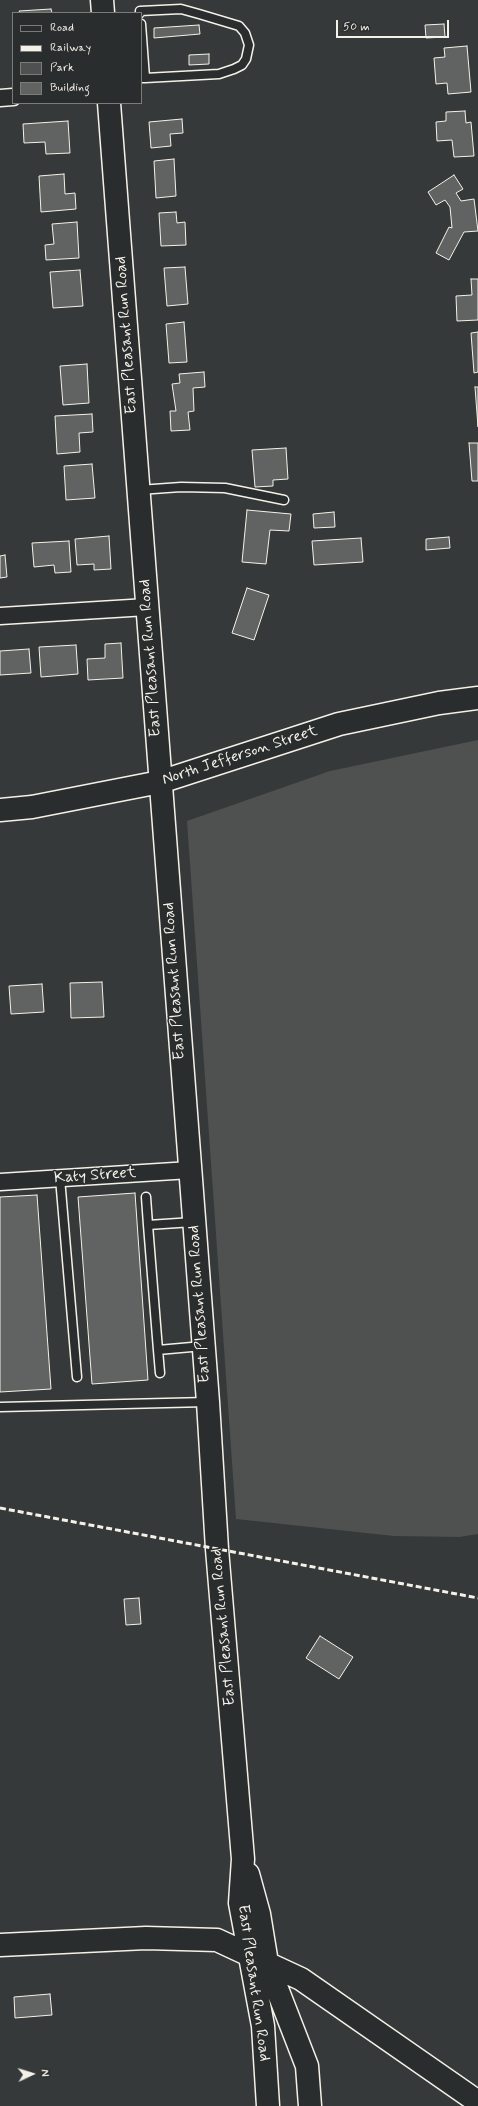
<!DOCTYPE html>
<style>
body{margin:0}
#map{position:relative;width:478px;height:2106px;overflow:hidden;background:#363939;font-family:Mynerve,sans-serif}
canvas{display:block}
.legend{position:absolute;left:12px;top:12px;width:130px;height:92px;box-sizing:border-box;background:#2a2d2e;border:1px solid #7b7b78;margin:0;padding:5px 7px;list-style:none;font-size:12px;color:#f4f1e8}
.legend li{display:flex;align-items:center;gap:8px;height:20px}
.legend b{width:20px;border:1px solid #7b7b78}
.north{position:absolute;left:12px;top:2054px;width:40px;height:40px;-webkit-text-stroke:3px #2a2d2e;paint-order:stroke;rotate:86deg;font-size:11px;font-weight:700;line-height:16px;text-align:center;color:#f4f1e8}
.north::after{content:'';display:block;margin:auto;width:14px;height:18px;background:#f4f1e8;clip-path:polygon(50% 0,100% 100%,50% 72%,0 100%)}
.scale{position:absolute;left:336px;top:20px;width:113px;height:18px;box-sizing:border-box;border:2px solid #f4f1e8;border-top:0;padding-left:5px;font-size:12px;line-height:14px;white-space:nowrap;color:#f4f1e8;-webkit-text-stroke:3px #2a2d2e;paint-order:stroke}
</style>
<div id="map">
<canvas width="478" height="2106"></canvas>
<ul class="legend">
<li><b style="height:5px;background:#2a2d2e"></b>Road</li>
<li><b style="height:5px;background:#f4f1e8"></b>Railway</li>
<li><b style="height:11px;background:#4e514f"></b>Park</li>
<li><b style="height:11px;background:#616362"></b>Building</li>
</ul>
<div class="north">N</div>
<div class="scale">50 m</div>
</div>
<script>
const c = document.querySelector('canvas').getContext('2d');
c.lineJoin = 'round';
function fillPath(path, color) { c.fillStyle = color; c.fill(path, 'evenodd'); }
const shape = rows => new Path2D(rows.map(r => 'M' + r).join(''));
function stroke(path, color, width, dash) { c.strokeStyle = color; c.lineWidth = width; c.lineCap = dash ? 'butt' : 'round'; c.setLineDash(dash || []); c.stroke(path); }
function drawText(font, color, halo, rows, align = 'center') {
  c.font = font + ' Mynerve,sans-serif'; c.lineWidth = 3; c.setLineDash([]); c.textBaseline = 'middle'; c.strokeStyle = halo; c.fillStyle = color; for (const [text, x, y, turn = 0] of rows) {
    c.save(); c.translate(x, y); c.rotate((+turn || 0) * Math.PI / 180); c.textAlign = isNaN(turn) ? turn : align; if (halo) c.strokeText(text, 0, 0); c.fillText(text, 0, 0); c.restore();
  }
}
fillPath(shape([
 [478,740,478,1534,459,1537,394,1536,236,1519,187,821,330,771]
]), '#4e514f');
const building = shape([
 [51,9,52,13,20,13,19,11,51,9],
 [444,24,445,37,426,38,425,25,444,24],
 [199,25,200,34,154,38,154,28,199,25],
 [467,46,471,92,448,94,447,83,436,84,434,58,445,57,444,48,467,46],
 [209,54,209,64,189,65,189,55,209,54],
 [465,111,466,123,471,122,474,156,454,157,452,140,437,141,436,122,446,121,446,112,465,111],
 [182,119,183,133,170,134,171,146,151,148,149,122,182,119],
 [68,121,70,153,46,154,45,142,24,143,23,124,68,121],
 [174,159,176,196,156,198,154,161,174,159],
 [64,174,65,194,75,193,76,209,41,212,39,176,64,174],
 [454,175,463,189,456,193,461,201,474,199,478,231,464,232,449,260,436,253,449,227,452,228,450,207,445,200,436,205,428,192,454,175],
 [176,212,177,223,185,222,186,245,161,246,159,213,176,212],
 [77,222,79,258,46,260,45,245,54,244,52,224,77,222],
 [185,267,188,304,167,306,164,268,185,267],
 [80,270,83,306,53,308,50,272,80,270],
 [471,279,478,279,478,320,457,321,456,296,472,295,471,279],
 [184,322,187,362,169,363,166,324,184,322],
 [478,332,478,372,474,373,471,333,478,332],
 [87,364,89,403,63,405,60,366,87,364],
 [204,372,205,387,193,388,194,411,188,412,190,430,171,431,170,411,176,411,172,384,180,383,179,374,204,372],
 [475,387,478,387,478,427,475,387],
 [92,414,93,432,79,433,80,452,57,454,55,416,92,414],
 [469,443,478,443,478,481,472,481,469,443],
 [286,448,288,479,273,480,273,486,255,487,252,450,286,448],
 [92,464,95,498,66,500,64,466,92,464],
 [247,510,291,514,289,531,270,530,266,564,242,562,247,510],
 [334,512,335,527,314,528,313,514,334,512],
 [109,536,111,569,94,570,94,564,77,565,75,539,109,536],
 [449,537,450,548,426,550,426,539,449,537],
 [361,538,363,562,314,565,312,541,361,538],
 [69,541,71,572,55,573,54,565,34,567,32,543,69,541],
 [5,555,7,577,0,578,0,556,5,555],
 [247,588,269,595,254,640,232,633,247,588],
 [121,643,123,678,88,680,87,659,105,658,105,644,121,643],
 [76,645,78,674,41,677,39,647,76,645],
 [29,649,31,673,0,675,0,651,29,649],
 [102,982,104,1017,71,1018,70,983,102,982],
 [42,984,44,1012,11,1014,9,986,42,984],
 [135,1193,148,1380,92,1384,78,1197,135,1193],
 [37,1195,51,1389,0,1392,0,1197,37,1195],
 [139,1598,141,1624,126,1625,124,1599,139,1598],
 [320,1636,353,1657,339,1679,306,1658,320,1636],
 [50,1994,52,2015,15,2018,14,1997,50,1994]
]);
fillPath(building, '#616362');
stroke(building, '#f4f1e8', 1);
const lane = shape([
 [140,13,140,11,181,9,199,14,239,26,245,33,249,45,246,59,242,65,234,69,219,74,145,78],
 [141,24,145,78,141,78],
 [139,490,181,487,225,488,284,500],
 [60,1178,77,1377],
 [146,1197,148,1225],
 [193,1222,148,1225,158,1350,203,1346],
 [158,1350,160,1373],
 [0,1407,207,1402]
]);
const street = shape([
 [0,98,13,97],
 [0,616,147,607],
 [0,1182,190,1170]
]);
const secondary = shape([
 [102,0,103,13],
 [109,103,208,1402,217,1549,243,1859,240,1903,263,2026,268,2106],
 [0,810,32,807,160,782,339,724,439,703,478,698],
 [248,1874,259,1914,267,1963,307,2066,310,2106],
 [0,1945,146,1938,217,1940,301,1979,478,2102]
]);
stroke(lane, '#f4f1e8', 11);
stroke(street, '#f4f1e8', 19);
stroke(secondary, '#f4f1e8', 25);
stroke(lane, '#2a2d2e', 8);
stroke(street, '#2a2d2e', 16);
stroke(secondary, '#2a2d2e', 22);
stroke(shape([
 [0,1508,478,1598]
]), '#f4f1e8', 3, [6, 3]);
drawText('16px', '#f4f1e8', '#2a2d2e', [
 ["East Pleasant Run Road",127,335,-94],
 ["East Pleasant Run Road",151,658,-94],
 ["North Jefferson Street",240,756,-18],
 ["East Pleasant Run Road",175,981,-94],
 ["Katy Street",95,1176,-4],
 ["East Pleasant Run Road",200,1304,-94],
 ["East Pleasant Run Road",224,1627,-95],
 ["East Pleasant Run Road",253,1983,82]
]);
</script>
